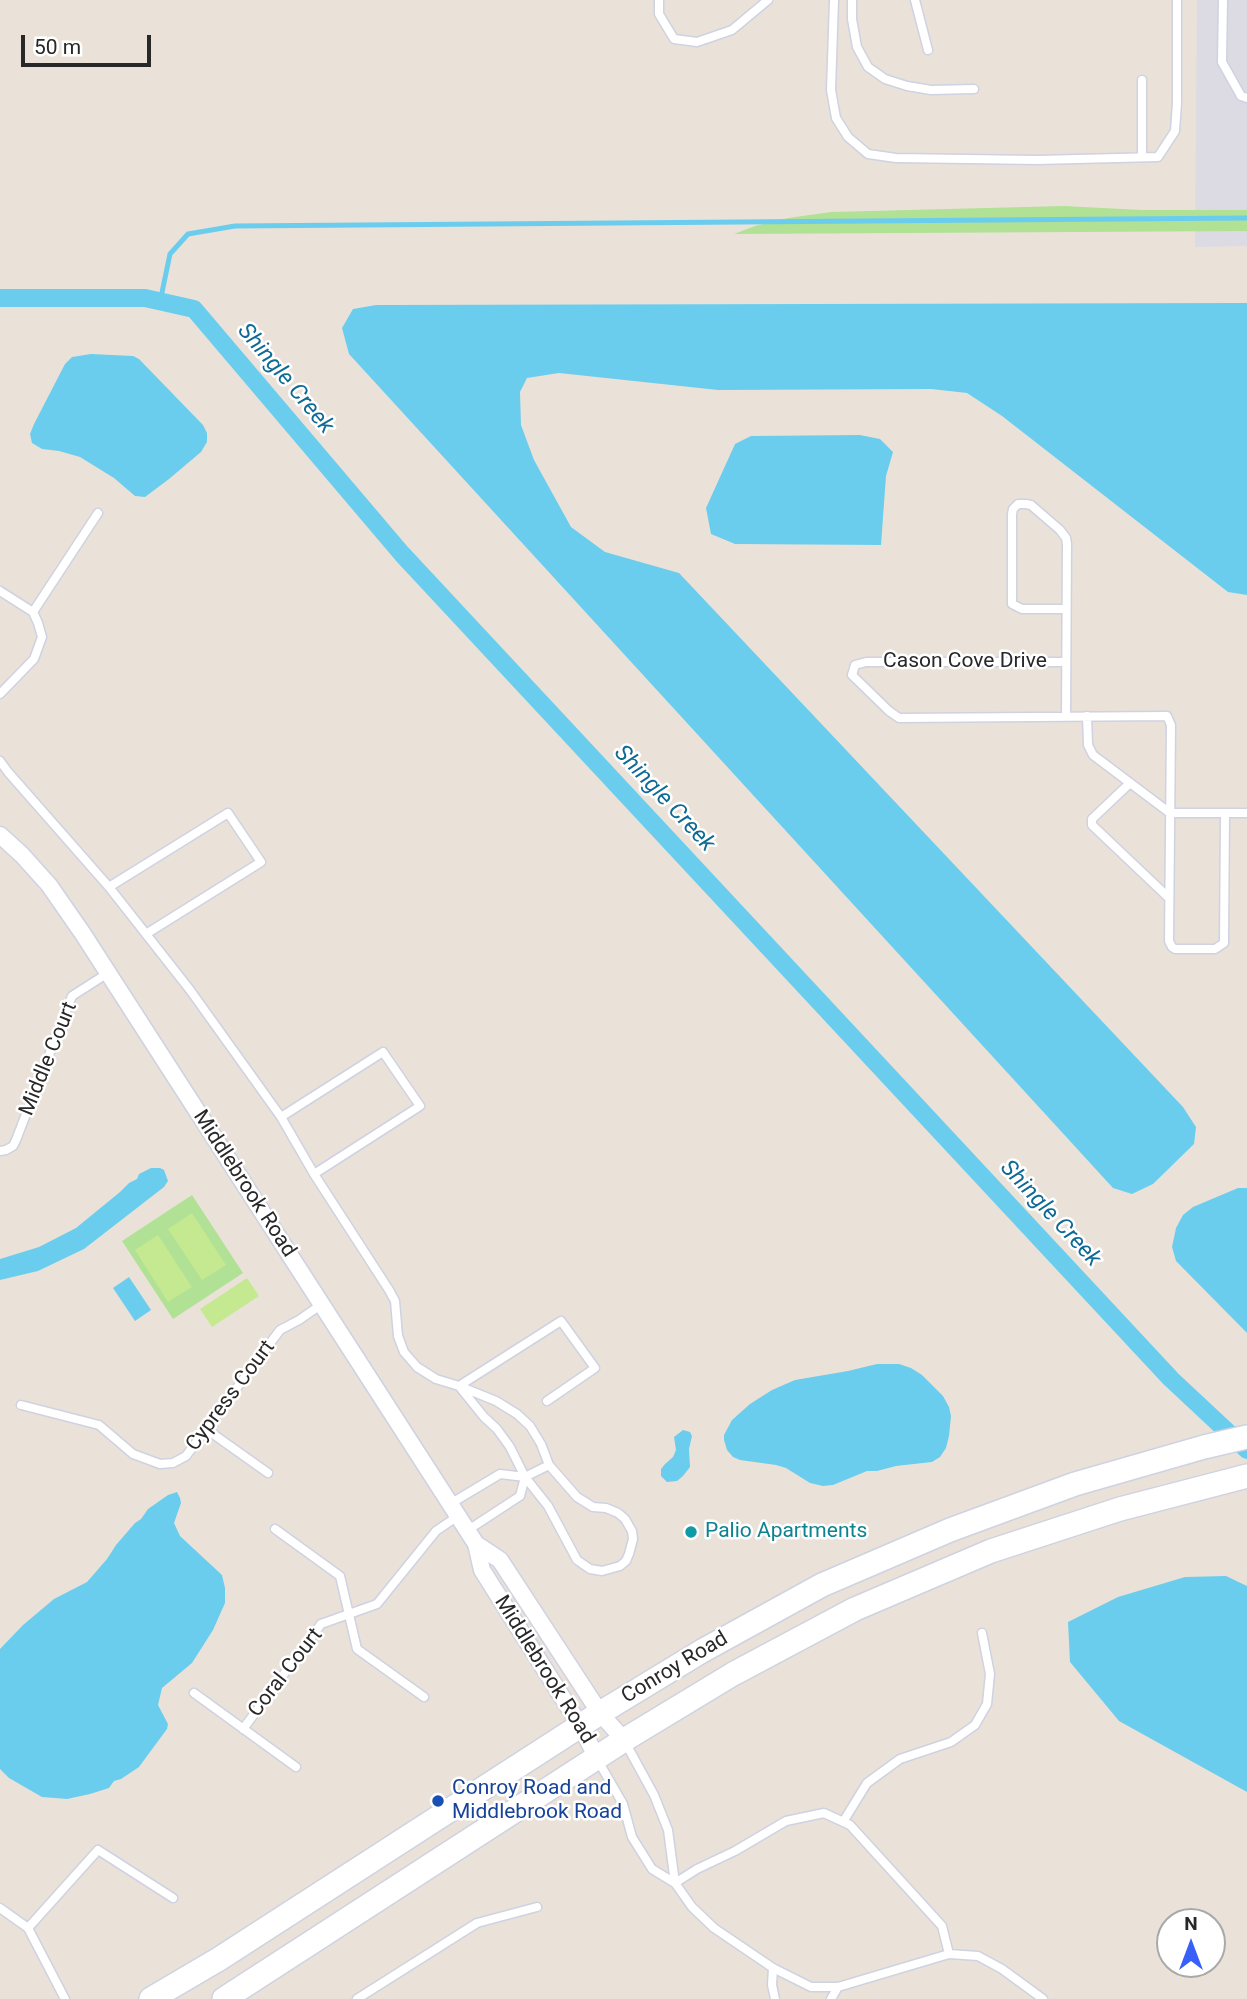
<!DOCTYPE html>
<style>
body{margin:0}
#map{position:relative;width:1247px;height:1999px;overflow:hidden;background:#eae2d9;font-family:Roboto,sans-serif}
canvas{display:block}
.north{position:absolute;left:1156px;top:1908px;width:70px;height:70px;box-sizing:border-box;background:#fff;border:2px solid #a9a9a9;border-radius:50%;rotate:0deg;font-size:19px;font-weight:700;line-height:28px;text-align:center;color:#282828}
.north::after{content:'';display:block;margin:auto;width:24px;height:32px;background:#3860f8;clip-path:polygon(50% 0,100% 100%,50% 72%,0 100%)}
.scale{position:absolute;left:21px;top:35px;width:130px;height:32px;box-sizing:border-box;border:4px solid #282828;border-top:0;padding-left:9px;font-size:21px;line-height:24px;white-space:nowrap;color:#282828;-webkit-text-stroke:5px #fff;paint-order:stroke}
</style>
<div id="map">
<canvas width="1247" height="1999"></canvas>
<div class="north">N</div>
<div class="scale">50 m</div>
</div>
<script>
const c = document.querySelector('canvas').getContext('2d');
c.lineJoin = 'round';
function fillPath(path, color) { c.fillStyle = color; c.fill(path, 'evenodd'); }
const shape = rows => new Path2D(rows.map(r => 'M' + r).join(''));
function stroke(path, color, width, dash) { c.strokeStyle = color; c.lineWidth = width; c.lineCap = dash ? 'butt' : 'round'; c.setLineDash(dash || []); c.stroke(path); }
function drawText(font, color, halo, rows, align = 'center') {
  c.font = font + ' Roboto,sans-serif'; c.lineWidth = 5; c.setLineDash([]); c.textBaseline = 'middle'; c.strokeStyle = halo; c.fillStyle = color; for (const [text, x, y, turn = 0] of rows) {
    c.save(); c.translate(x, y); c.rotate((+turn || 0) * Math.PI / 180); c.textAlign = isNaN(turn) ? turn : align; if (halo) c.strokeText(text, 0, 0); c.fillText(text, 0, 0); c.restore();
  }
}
fillPath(shape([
 [1197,0,1247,0,1247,246,1195,247]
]), '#dcdae2');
fillPath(shape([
 [1064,206,1142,210,1247,210,1247,231,734,234,755,226,788,218,831,212],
 [192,1195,243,1273,173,1319,122,1241]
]), '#b1e195');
fillPath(shape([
 [192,1213,226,1265,202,1280,168,1229],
 [158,1235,192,1287,168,1302,135,1250],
 [247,1278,259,1296,212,1327,200,1309]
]), '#c5e991');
fillPath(shape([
 [1247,303,1247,595,1228,592,1002,416,967,393,931,389,718,390,559,373,527,378,520,392,521,425,534,460,571,527,605,552,679,573,1183,1107,1196,1127,1194,1144,1153,1184,1132,1194,1113,1188,349,354,342,328,353,309,376,305],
 [91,354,133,356,139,359,203,425,207,433,207,442,201,452,169,479,145,497,135,496,114,478,80,457,59,451,42,449,32,443,30,434,34,424,65,364,72,357],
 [860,435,880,439,893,452,886,476,881,545,735,544,711,534,706,508,735,444,751,436],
 [151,1168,160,1168,164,1170,168,1181,164,1187,84,1249,38,1271,0,1280,0,1259,39,1247,76,1228,120,1192,129,1183,137,1179,139,1174],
 [1238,1188,1247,1188,1247,1333,1176,1261,1172,1247,1176,1228,1183,1215,1193,1207],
 [129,1277,151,1310,135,1321,113,1288],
 [877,1364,899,1364,911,1368,922,1375,943,1396,949,1407,951,1416,949,1436,946,1448,940,1457,932,1462,896,1466,877,1471,867,1471,833,1485,823,1486,810,1483,786,1468,776,1465,740,1460,733,1457,727,1450,724,1440,724,1435,732,1420,750,1404,772,1390,795,1380,848,1371],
 [683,1430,690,1432,692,1436,689,1449,690,1467,683,1476,677,1481,667,1482,661,1476,661,1469,665,1464,673,1457,676,1450,674,1437],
 [177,1492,180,1498,181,1503,174,1523,180,1536,222,1575,225,1588,225,1603,213,1630,192,1663,162,1688,158,1705,168,1724,167,1729,139,1767,121,1779,114,1781,109,1788,90,1794,67,1799,42,1797,9,1778,0,1769,0,1649,23,1625,54,1599,87,1582,107,1559,116,1545,135,1523,141,1519,148,1509,168,1495],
 [1226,1576,1247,1586,1247,1792,1119,1721,1070,1662,1068,1622,1118,1597,1185,1577]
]), '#6bcded');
stroke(shape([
 [160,302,170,254,188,234,235,226,1247,218]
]), '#6bcded', 5);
stroke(shape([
 [0,298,145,298,194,309,402,554,1171,1379,1247,1450]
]), '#6bcded', 18);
const service = shape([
 [659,0,659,14,674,39,697,42,732,30,768,0],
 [834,0,831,90,836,118,848,137,868,154,896,158,1037,160,1158,157,1175,131,1177,103,1177,0],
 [852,0,852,19,857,47,868,67,885,79,907,86,931,90,974,89],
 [915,0,928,50],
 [1223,0,1222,62,1241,96,1247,98],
 [1142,80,1142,157],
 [0,591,33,612,38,623,42,637,34,659,0,694],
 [1066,609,1022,609,1012,604,1012,514,1013,509,1018,504,1026,504,1031,505,1060,530,1066,538,1067,544,1066,716],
 [33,612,98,513],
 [1066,662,866,662,855,665,852,675,889,711,899,718,1167,716,1171,725,1169,941,1172,947,1175,949,1215,949,1224,943,1225,813],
 [1087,716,1088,745,1093,755,1170,813,1247,813],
 [0,761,8,772,109,887,190,990,281,1117,314,1174,389,1290,395,1301,398,1336,404,1352,417,1367,436,1379,459,1386,496,1401,517,1414,530,1426,541,1444,549,1465,577,1497,593,1507,606,1508,618,1513,625,1519,632,1531,633,1539,629,1554,626,1561,620,1566,602,1571,590,1569,577,1560,548,1506,525,1477,510,1447,497,1429,484,1417,459,1386],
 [1130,783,1092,819,1092,825,1169,898],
 [109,887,228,813,261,862,146,934],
 [281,1117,383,1052,420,1106,314,1174],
 [0,1151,6,1150,13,1146,16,1140,72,996,108,973],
 [459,1386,561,1321,595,1368,547,1401],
 [21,1405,99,1425,133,1454,160,1464,173,1463,186,1456,280,1330,299,1320,322,1304],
 [206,1429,268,1473],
 [450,1504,500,1474,525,1477,549,1465],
 [275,1529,340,1576,357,1649,424,1697],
 [468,1530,520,1496,525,1477],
 [194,1693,296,1767],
 [243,1729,321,1624,377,1604,436,1531,458,1516],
 [625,1742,654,1795,668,1830,675,1883],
 [597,1759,623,1804,632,1837,652,1869,675,1883,692,1907,714,1928,773,1968,811,1987,838,1987,949,1954,978,1956,1002,1969,1043,1999],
 [843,1822,867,1783,900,1759,951,1742,975,1725,987,1704,990,1674,982,1633],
 [675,1883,697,1869,735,1851,786,1821,824,1813,850,1825,942,1926,949,1954],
 [0,1908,28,1928],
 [773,1968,772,1985,775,1999],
 [65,1999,28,1928,98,1850,173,1898],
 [357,1999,477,1923,537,1907],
 [831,1999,838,1987]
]);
const minor = shape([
 [0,835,22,855,49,885,83,934,476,1544,482,1570,581,1727,597,1758],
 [476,1544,500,1560,600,1713,624,1740]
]);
const secondary = shape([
 [151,1999,219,1959,600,1713,702,1651,822,1585,950,1530,1075,1484,1204,1447,1247,1437],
 [224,1999,624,1740,733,1674,855,1609,991,1551,1120,1509,1247,1476]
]);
stroke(service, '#ced2e1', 11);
stroke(minor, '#ced2e1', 19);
stroke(secondary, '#ced2e1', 26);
stroke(service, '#fff', 8);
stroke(minor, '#fff', 16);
stroke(secondary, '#fff', 23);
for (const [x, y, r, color] of [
 [691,1532,7,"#0f9aa8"],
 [438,1801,7,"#1a4fb4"]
]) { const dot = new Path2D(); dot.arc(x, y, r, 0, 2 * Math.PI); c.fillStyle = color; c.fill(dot); stroke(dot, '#fff', 2.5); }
drawText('21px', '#282828', '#fff', [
 ["Cason Cove Drive",965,662],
 ["Middle Court",49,1059,-68],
 ["Middlebrook Road",244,1184,57],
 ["Cypress Court",231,1396,-53],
 ["Conroy Road",675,1668,-31],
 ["Middlebrook Road",544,1670,58],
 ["Coral Court",286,1673,-52]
]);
drawText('21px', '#0d838f', '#fff', [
 ["Palio Apartments",705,1532]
], 'left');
drawText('21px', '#164399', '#fff', [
 ["Conroy Road and",452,1789],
 ["Middlebrook Road",452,1813]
], 'left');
drawText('italic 23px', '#0e6a95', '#fff', [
 ["Shingle Creek",285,379,50],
 ["Shingle Creek",664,799,47],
 ["Shingle Creek",1050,1214,47]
]);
</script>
